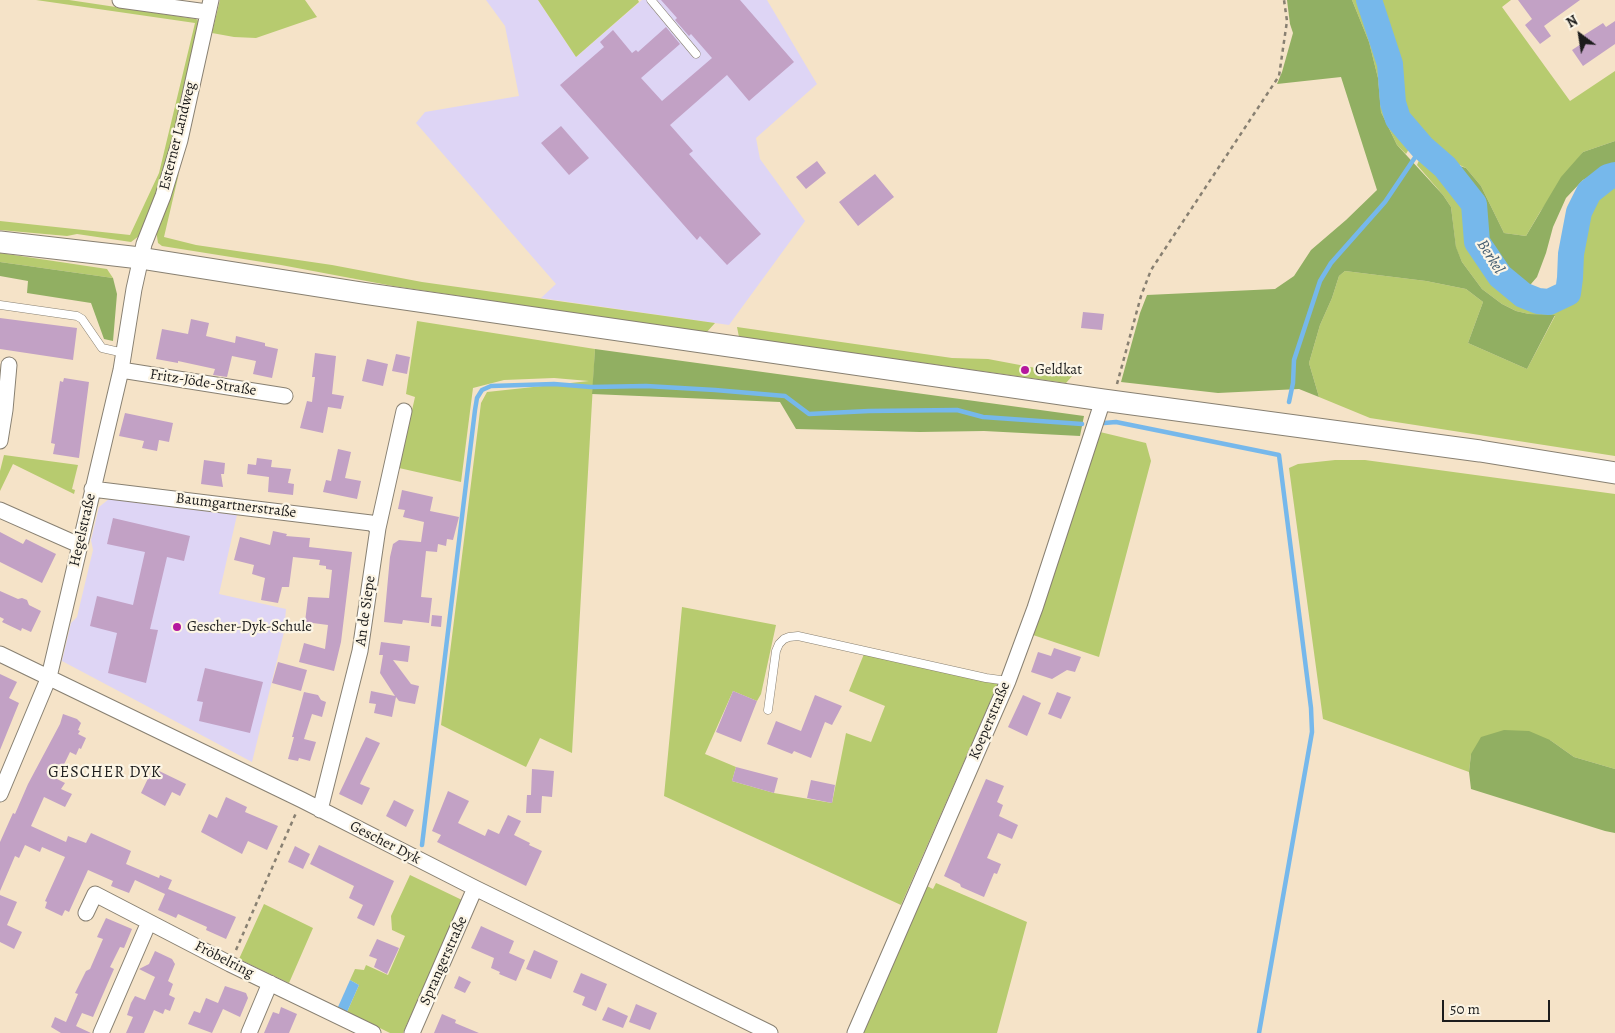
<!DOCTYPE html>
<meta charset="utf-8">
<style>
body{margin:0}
#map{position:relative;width:1615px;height:1033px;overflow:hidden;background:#f5e3c8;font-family:Alegreya,serif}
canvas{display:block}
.north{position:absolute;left:1555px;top:10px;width:50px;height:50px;-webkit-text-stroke:4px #fcf5e5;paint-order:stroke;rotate:329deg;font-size:14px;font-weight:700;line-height:20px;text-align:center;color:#1c1c1c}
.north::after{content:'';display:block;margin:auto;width:18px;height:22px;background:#1c1c1c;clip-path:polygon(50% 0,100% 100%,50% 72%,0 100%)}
.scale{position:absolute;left:1442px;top:1000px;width:108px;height:22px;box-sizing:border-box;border:2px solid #1c1c1c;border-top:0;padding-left:6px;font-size:15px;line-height:18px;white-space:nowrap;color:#1c1c1c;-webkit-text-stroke:4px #fcf5e5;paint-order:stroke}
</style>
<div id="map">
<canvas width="1615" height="1033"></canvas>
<div class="north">N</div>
<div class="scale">50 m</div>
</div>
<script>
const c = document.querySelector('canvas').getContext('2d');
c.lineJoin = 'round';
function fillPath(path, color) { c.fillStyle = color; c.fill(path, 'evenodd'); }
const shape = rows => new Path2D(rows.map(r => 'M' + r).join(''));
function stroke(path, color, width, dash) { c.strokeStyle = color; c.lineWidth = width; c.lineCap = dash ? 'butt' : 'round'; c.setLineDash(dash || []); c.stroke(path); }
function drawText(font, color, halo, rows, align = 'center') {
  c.font = font + ' Alegreya,serif'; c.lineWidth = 4.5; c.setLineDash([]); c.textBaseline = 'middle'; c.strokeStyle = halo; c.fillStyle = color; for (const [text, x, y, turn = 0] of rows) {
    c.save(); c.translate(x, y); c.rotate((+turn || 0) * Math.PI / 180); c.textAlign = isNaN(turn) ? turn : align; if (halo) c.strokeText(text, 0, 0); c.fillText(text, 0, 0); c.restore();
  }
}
fillPath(shape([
 [486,0,538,0,576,57,642,0,767,0,817,84,756,138,760,159,805,221,729,325,541,298,556,284,416,123,425,112,519,96,505,26],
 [109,499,237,515,219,594,286,609,284,632,252,762,62,661,71,623,77,617,93,550,91,540,99,507]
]), '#ded5f5');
fillPath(shape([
 [36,0,69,0,196,19,201,23,164,179,139,236,131,242,77,234,67,236,0,230,0,221,130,235,159,173,195,23],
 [220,0,305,0,317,17,256,38,234,37,212,33],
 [538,0,638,0,639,2,576,57],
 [1352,0,1363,0,1385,66,1388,104,1394,122,1412,144,1406,154,1397,145,1381,112,1378,78,1369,42],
 [1374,0,1511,0,1502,7,1570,101,1615,71,1615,141,1583,152,1540,212,1526,236,1504,233,1481,186,1466,168,1434,153,1417,132,1403,117,1399,103,1395,63],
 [1420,158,1423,161,1440,172,1466,205,1468,221,1468,242,1480,264,1495,280,1523,304,1538,309,1549,309,1560,307,1576,296,1576,263,1588,208,1594,195,1615,181,1615,456,1370,418,1319,397,1309,363,1320,325,1332,298,1339,276,1345,271,1426,281,1466,289,1483,302,1468,343,1527,369,1555,316,1529,314,1516,311,1502,304,1482,289,1462,262,1456,248,1451,207,1443,195,1417,165],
 [179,173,164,237,196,245,332,265,422,282,715,323,706,333,393,286,281,265,162,246,158,243,156,230],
 [0,253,107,269,113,278,0,262],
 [417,321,595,349,572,753,540,738,526,767,441,725,481,403,487,392,589,381,554,378,504,380,473,388,461,482,399,468,415,397,406,394],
 [737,327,952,358,988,359,1073,375,1066,383,739,337],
 [1100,432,1146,443,1151,461,1099,657,1033,635],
 [4,455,78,465,72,489,75,490,74,494,13,464,0,491,0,471],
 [1335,460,1365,460,1615,494,1615,769,1574,757,1550,740,1471,754,1469,772,1323,719,1289,468,1298,464],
 [682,607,776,625,761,694,757,701,733,691,705,754,736,767,732,781,774,793,832,803,846,733,871,742,885,706,849,691,864,654,998,684,901,905,664,796],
 [410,875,462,900,403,1033,390,1033,347,1012,359,985,350,980,355,969,364,970,366,965,388,975,405,936,392,930,391,916],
 [936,883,1027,922,997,1033,863,1033,927,886,933,889],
 [264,904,313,928,289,983,239,959]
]), '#b7cb6f');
fillPath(shape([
 [1287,0,1352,0,1369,42,1378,78,1381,112,1397,145,1443,195,1451,207,1456,247,1462,262,1482,289,1502,304,1516,311,1529,314,1555,315,1527,369,1468,343,1483,302,1466,289,1426,281,1345,271,1339,276,1332,298,1320,325,1309,363,1319,397,1299,389,1218,393,1121,382,1140,313,1147,295,1275,289,1294,276,1311,250,1346,220,1377,190,1341,77,1277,84,1282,72,1293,33,1290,24],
 [1615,141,1615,167,1604,169,1583,180,1566,198,1553,227,1546,253,1537,277,1525,291,1512,295,1501,287,1489,248,1483,235,1481,206,1454,164,1466,168,1481,186,1504,233,1526,236,1561,177,1583,152],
 [0,262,113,278,117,294,113,341,104,339,91,303,27,293,28,281,0,276],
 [595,349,1084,416,1080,436,984,431,920,432,796,429,780,402,592,394],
 [1504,730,1529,731,1550,740,1574,757,1615,769,1615,833,1605,831,1471,789,1469,772,1471,754,1481,737]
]), '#91af62');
fillPath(shape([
 [350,980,359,985,347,1012,338,1007]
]), '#76b8eb');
stroke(shape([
 [1289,402,1293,383,1294,360,1320,281,1331,263,1385,202,1422,147],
 [1104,423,1116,422,1279,455,1311,708,1312,732,1259,1033],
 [422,845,475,410,477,398,482,390,491,386,554,384,591,387,646,386,715,390,785,396,809,414,869,411,957,410,983,417,1082,424]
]), '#76b8eb', 4.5);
stroke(shape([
 [1369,0,1390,64,1393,103,1398,119,1422,147,1445,167,1474,204,1477,242,1500,276,1523,295,1538,301,1549,302,1568,293,1570,278,1571,254,1579,212,1589,192,1608,177,1615,175]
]), '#76b8eb', 26);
fillPath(shape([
 [661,0,740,0,794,62,749,101,727,75,670,125,693,151,689,154,761,234,727,265,700,236,697,240,560,85,604,47,600,42,613,30,632,53,636,50,638,52,666,27,680,44,641,78,662,101,712,58,691,34,689,36,675,20,677,18],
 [1518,0,1580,0,1544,26,1551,36,1540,44,1525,25,1532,19],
 [1615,21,1615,44,1583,66,1572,50,1587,40,1584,35,1603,23,1606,27],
 [561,126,589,158,569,175,541,143],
 [817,161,826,173,806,189,796,177],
 [875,174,894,197,858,226,839,202],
 [1083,312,1104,314,1102,330,1081,328],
 [0,318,77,328,73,360,0,349],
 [191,319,209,323,206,336,235,343,236,336,265,343,265,346,278,349,272,378,253,374,256,361,232,356,227,377,213,375,215,369,178,361,178,363,156,359,162,329,188,334],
 [315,353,336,356,332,394,344,396,341,409,328,407,323,433,300,428,307,401,312,402,315,377,312,377],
 [396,354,410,357,407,374,392,371],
 [367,359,388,364,383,386,362,381],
 [64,378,89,382,79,458,53,454,55,444,51,443,60,381,63,382],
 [125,413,173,423,169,442,159,440,157,451,142,448,144,441,119,436],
 [338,449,351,452,345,478,361,481,357,499,323,492,326,480,331,481],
 [257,458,272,460,271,467,291,469,288,483,294,484,293,495,268,492,269,477,247,474,248,464,256,465],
 [204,460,225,463,224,474,221,474,223,487,201,484],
 [402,490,433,497,430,511,459,517,453,540,447,539,446,546,438,544,437,552,426,551,421,597,432,598,429,623,403,620,402,624,384,622,390,557,393,544,399,540,421,542,424,522,403,517,405,510,398,509],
 [113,518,190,536,184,561,167,557,150,629,158,630,146,683,108,673,117,633,90,626,97,596,133,605,145,552,107,544],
 [273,531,287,534,286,536,310,538,309,547,352,552,341,642,334,671,299,662,304,643,325,649,328,625,305,622,308,597,329,598,332,570,326,569,326,566,319,565,320,560,293,557,289,587,282,587,278,603,261,600,265,578,252,574,254,565,234,560,240,537,270,545],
 [0,532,23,544,26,539,56,554,42,583,0,562],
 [0,591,18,599,22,598,27,600,29,605,41,611,31,632,22,628,21,631,2,622,4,619,0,617],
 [432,615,442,616,441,627,431,626],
 [381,642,410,646,408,662,393,660,411,684,419,686,415,704,399,701,396,697,392,717,374,713,376,704,369,703,371,691,395,696,380,673,383,655,379,655],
 [1054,648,1081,657,1075,672,1067,670,1052,679,1031,672,1038,652,1051,656],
 [278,662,307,670,301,691,272,683],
 [205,668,263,682,250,733,199,721,203,702,197,701],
 [0,674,17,682,9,698,19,703,0,750],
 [733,691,757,701,741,742,716,732],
 [304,692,318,695,321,700,326,702,322,717,312,714,304,739,316,742,310,761,299,758,298,761,288,759,294,737,292,737],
 [1057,692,1071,697,1061,719,1048,714],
 [815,695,842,706,832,725,825,722,811,758,794,751,792,754,767,744,776,721,801,731],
 [1023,695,1041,703,1027,736,1008,727],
 [63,714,77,719,81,723,78,730,80,731,78,734,86,738,81,749,79,748,76,755,70,752,57,779,65,783,61,789,72,794,65,807,44,797,31,826,66,842,68,836,86,843,91,833,131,851,126,864,159,878,160,875,172,880,168,889,236,917,226,939,206,930,207,927,178,914,176,918,158,910,165,894,135,880,129,893,111,886,113,881,88,870,69,912,65,910,62,916,45,908,47,902,45,901,65,857,42,847,40,852,25,845,19,858,15,856,0,891,0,842,13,813,15,814,28,784,60,724],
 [366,737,380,743,360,784,370,788,362,805,339,794],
 [736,767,778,778,774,793,732,781],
 [153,768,186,784,180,796,172,792,165,806,141,793],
 [532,769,554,771,552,797,542,796,541,813,526,813,527,795,531,795],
 [986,779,1004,786,997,802,1003,805,999,816,1018,825,1012,839,998,833,987,858,1001,864,997,874,994,873,984,897,961,887,960,884,944,876],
 [811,780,835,785,832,803,807,798],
 [448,791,469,801,458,823,485,836,488,829,499,834,508,815,521,821,514,835,530,843,529,845,542,851,526,886,437,842,441,835,432,831],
 [226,797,247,807,245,812,278,826,267,850,248,841,242,854,201,832,209,814,217,818],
 [394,800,414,810,406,827,386,816],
 [319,845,394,881,374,926,357,918,363,905,349,898,354,886,310,864],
 [295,846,310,854,303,869,288,862],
 [0,895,17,902,7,925,22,932,14,949,0,942],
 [106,918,132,929,124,948,120,947,110,967,114,969,93,1017,82,1013,76,1026,91,1033,61,1033,51,1027,55,1017,66,1022,78,994,75,993,86,971,90,969,103,939,97,937],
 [481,926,514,941,509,953,525,960,516,981,499,974,500,972,491,968,494,958,471,948],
 [377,939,399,948,387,974,374,967,377,959,369,956],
 [534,950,558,961,551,979,526,969],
 [155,951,172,959,175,964,168,981,173,984,169,995,175,998,170,1011,165,1009,163,1014,154,1010,144,1033,126,1033,133,1017,127,1015,131,1003,135,996,145,1000,155,977,139,969,149,964],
 [581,973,607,984,596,1011,582,1005,585,997,573,992],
 [459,976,471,982,465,993,454,988],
 [225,986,246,993,248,998,240,1017,223,1009,212,1033,188,1024,194,1011,200,1013,206,998,218,1003],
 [636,1004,657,1013,650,1030,629,1022],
 [281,1007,297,1014,289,1033,264,1033,273,1012,279,1014],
 [608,1007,628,1016,623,1028,602,1020],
 [442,1014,456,1020,455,1023,479,1033,434,1033]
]), '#c2a1c5');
const lane = shape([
 [651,0,696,54],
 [0,305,77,316,82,319,102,348,124,353],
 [768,710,776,651,779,644,784,639,789,637,798,636,986,678,1008,681]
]);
const street = shape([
 [120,0,207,12],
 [121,370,285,396],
 [0,441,5,410,9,365],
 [92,489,371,523,378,528],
 [0,510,79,545],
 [0,654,302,800,475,888,770,1033],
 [0,794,49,677,121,370,134,289,144,244,163,196,180,140,211,0],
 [320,810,360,651,378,528,404,411],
 [86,913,95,894,230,964,373,1033],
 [101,1033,149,922],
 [249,1033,270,983],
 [412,1033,475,888],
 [855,1033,1008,681,1035,608,1103,400]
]);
const secondary = shape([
 [0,242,140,258,362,293,1103,400,1480,451,1615,473]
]);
stroke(lane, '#888072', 9);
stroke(street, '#888072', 17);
stroke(secondary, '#888072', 23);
stroke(shape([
 [1117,384,1141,296,1151,270,1279,76,1287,21,1284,0],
 [236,950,296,813]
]), '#888072', 2.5, [4, 4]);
stroke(lane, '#fff', 8);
stroke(street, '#fff', 15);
stroke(secondary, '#fff', 21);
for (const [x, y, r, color] of [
 [1025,370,5,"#b5179e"],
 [177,627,5,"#b5179e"]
]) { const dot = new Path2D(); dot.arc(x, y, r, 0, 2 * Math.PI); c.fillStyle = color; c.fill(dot); stroke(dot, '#fcf5e5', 2); }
drawText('15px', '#1c1c1c', '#fcf5e5', [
 ["Esterner Landweg",178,136,-76],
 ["Fritz-Jöde-Straße",203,383,9],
 ["Baumgartnerstraße",236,506,7],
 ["Hegelstraße",83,530,-77],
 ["An de Siepe",366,611,-82],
 ["Koeperstraße",990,721,-67],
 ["Gescher Dyk",385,843,27],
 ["Fröbelring",224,960,27],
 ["Sprangerstraße",444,961,-66]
]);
drawText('15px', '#1c1c1c', '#fcf5e5', [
 ["Geldkat",1035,370],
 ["Gescher-Dyk-Schule",187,627]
], 'left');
drawText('italic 16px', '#405a6f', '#fcf5e5', [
 ["Berkel",1490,257,58]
]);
c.letterSpacing = '1px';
drawText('16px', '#1c1c1c', '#fcf5e5', [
 ["GESCHER DYK",105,773]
]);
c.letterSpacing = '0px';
</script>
